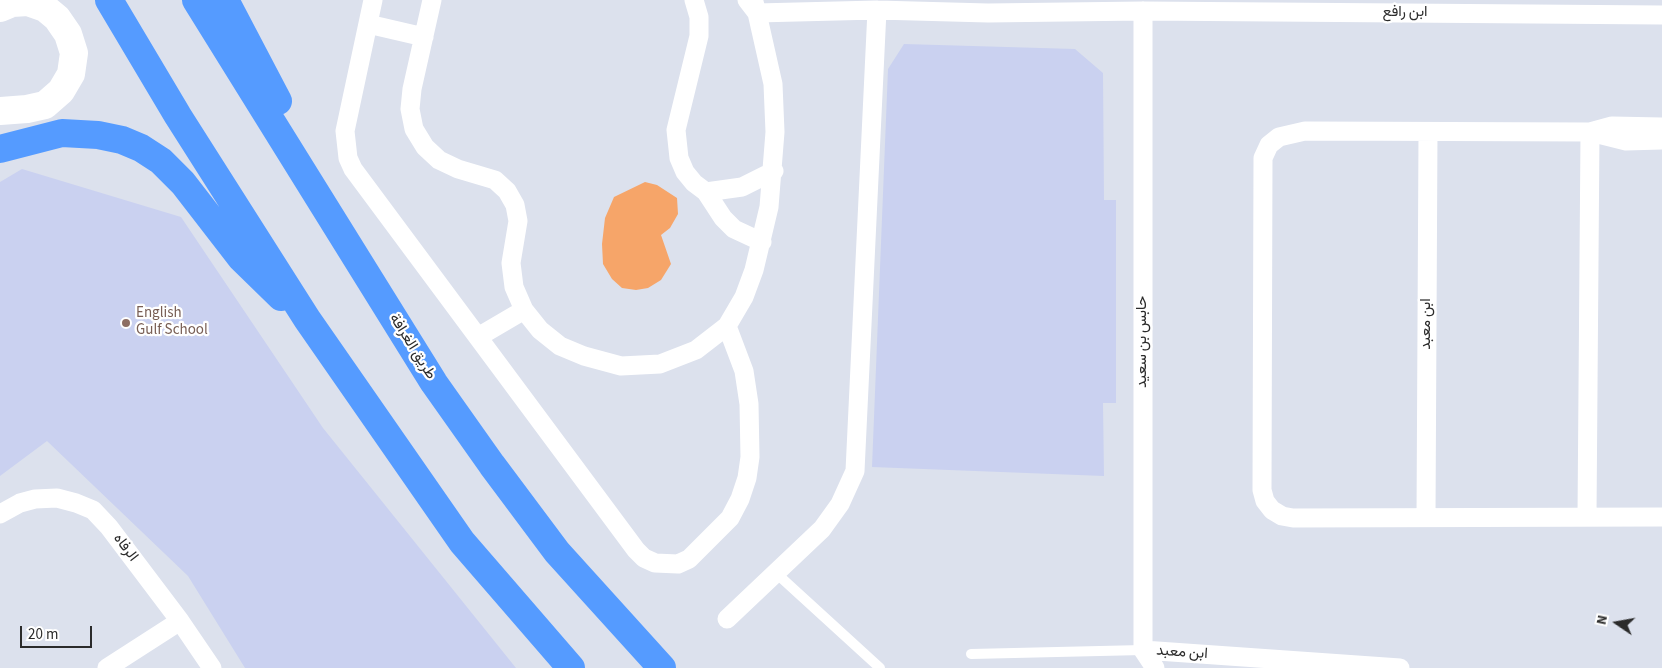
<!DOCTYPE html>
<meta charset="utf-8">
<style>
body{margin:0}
#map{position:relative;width:1662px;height:668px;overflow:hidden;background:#dce1ed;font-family:"Source Sans 3",sans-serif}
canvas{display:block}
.north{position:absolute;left:1592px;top:598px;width:50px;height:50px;-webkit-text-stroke:4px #fff;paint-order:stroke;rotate:282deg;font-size:14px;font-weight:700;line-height:20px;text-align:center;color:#2b2b2b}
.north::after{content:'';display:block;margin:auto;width:18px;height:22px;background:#2b2b2b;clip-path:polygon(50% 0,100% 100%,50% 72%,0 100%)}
.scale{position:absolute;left:20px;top:626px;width:72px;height:22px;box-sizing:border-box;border:2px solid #2b2b2b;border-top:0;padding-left:6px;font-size:15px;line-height:18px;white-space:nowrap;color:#2b2b2b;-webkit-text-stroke:4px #fff;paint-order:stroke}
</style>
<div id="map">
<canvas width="1662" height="668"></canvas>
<div class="north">N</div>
<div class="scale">20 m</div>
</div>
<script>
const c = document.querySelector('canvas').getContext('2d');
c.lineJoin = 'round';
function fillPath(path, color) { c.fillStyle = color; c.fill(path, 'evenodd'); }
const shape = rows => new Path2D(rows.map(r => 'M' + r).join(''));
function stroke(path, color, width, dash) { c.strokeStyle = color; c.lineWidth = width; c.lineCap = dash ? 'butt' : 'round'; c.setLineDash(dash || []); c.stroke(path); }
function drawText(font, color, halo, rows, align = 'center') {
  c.font = font + ' "Source Sans 3",Vazirmatn,sans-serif'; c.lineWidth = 4.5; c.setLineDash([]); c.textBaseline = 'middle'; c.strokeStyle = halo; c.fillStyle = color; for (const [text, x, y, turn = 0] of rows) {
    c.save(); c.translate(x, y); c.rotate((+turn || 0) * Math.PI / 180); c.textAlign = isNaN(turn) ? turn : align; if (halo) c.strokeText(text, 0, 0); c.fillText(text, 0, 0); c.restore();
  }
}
fillPath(shape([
 [904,44,1075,49,1103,73,1104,200,1116,200,1116,403,1103,403,1104,476,872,467,888,69],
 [22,169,181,217,323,428,516,668,245,668,188,576,47,441,0,476,0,182]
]), '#cad1f0');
fillPath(shape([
 [645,182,657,185,677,198,678,214,670,228,661,235,671,264,661,280,648,288,636,290,622,288,612,279,603,264,602,244,605,218,614,197]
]), '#f6a569');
stroke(shape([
 [776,573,880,668],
 [971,654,1143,650]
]), '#fff', 10);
stroke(shape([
 [373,0,345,131,348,158,353,169,636,550,644,558,655,563,678,564,689,559,730,518,740,499,747,478,750,457,749,404,744,371,727,326],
 [432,0,412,89,410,109,414,129,425,147,439,160,458,169,495,180,507,191,515,205,518,221,511,263,514,287,524,310,540,330,560,346,584,356,621,366,660,364,696,350,727,326,744,297,754,270,769,207,775,132,773,84,757,13,747,0],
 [694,0,699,17,699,36,676,130,679,158,685,172,694,183,706,192,723,218,734,229,762,242],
 [754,2,757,13,877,10,988,13,1143,11,1662,15],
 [1143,11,1143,650,1155,668],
 [368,24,424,37],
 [1662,127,1612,126,1590,132,1305,131,1279,137,1269,145,1263,158,1262,490,1265,501,1272,510,1282,516,1293,518,1662,517],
 [1590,132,1626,141,1662,140],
 [706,192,742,187,774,171],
 [478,337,524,310],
 [0,514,20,503,35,499,57,498,76,503,93,510,109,527,180,621,212,668],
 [1587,516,1590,132],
 [1426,517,1428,132],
 [727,619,822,529,840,504,855,471,877,10],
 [1143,650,1400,668],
 [107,668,180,621]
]), '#fff', 19);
stroke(shape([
 [0,8,12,3,28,2,45,8,57,18,68,34,74,53,71,74,61,91,45,105,27,109,0,111]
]), '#fff', 28);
stroke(shape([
 [109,0,178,116,307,319,462,542,571,668],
 [196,0,434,383,492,465,557,552,662,668],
 [225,0,278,101],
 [0,149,62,133,98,135,122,140,141,148,161,161,183,183,241,258,281,297]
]), '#559bff', 28);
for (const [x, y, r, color] of [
 [126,323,5,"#8d6e63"]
]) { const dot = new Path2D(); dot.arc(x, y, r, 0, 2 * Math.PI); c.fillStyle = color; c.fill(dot); stroke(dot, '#fff', 2); }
drawText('15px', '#2b2b2b', '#fff', [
 ["ابن رافع",1405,13],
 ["ابن معبد",1427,324,-90],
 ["حابس بن سعيد",1143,342,-90],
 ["طريق الغرافة",412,347,58],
 ["الرفاه",125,548,53],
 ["ابن معبد",1182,653,4]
]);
drawText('15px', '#785e54', '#fff', [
 ["English",136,314],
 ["Gulf School",136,331]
], 'left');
</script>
